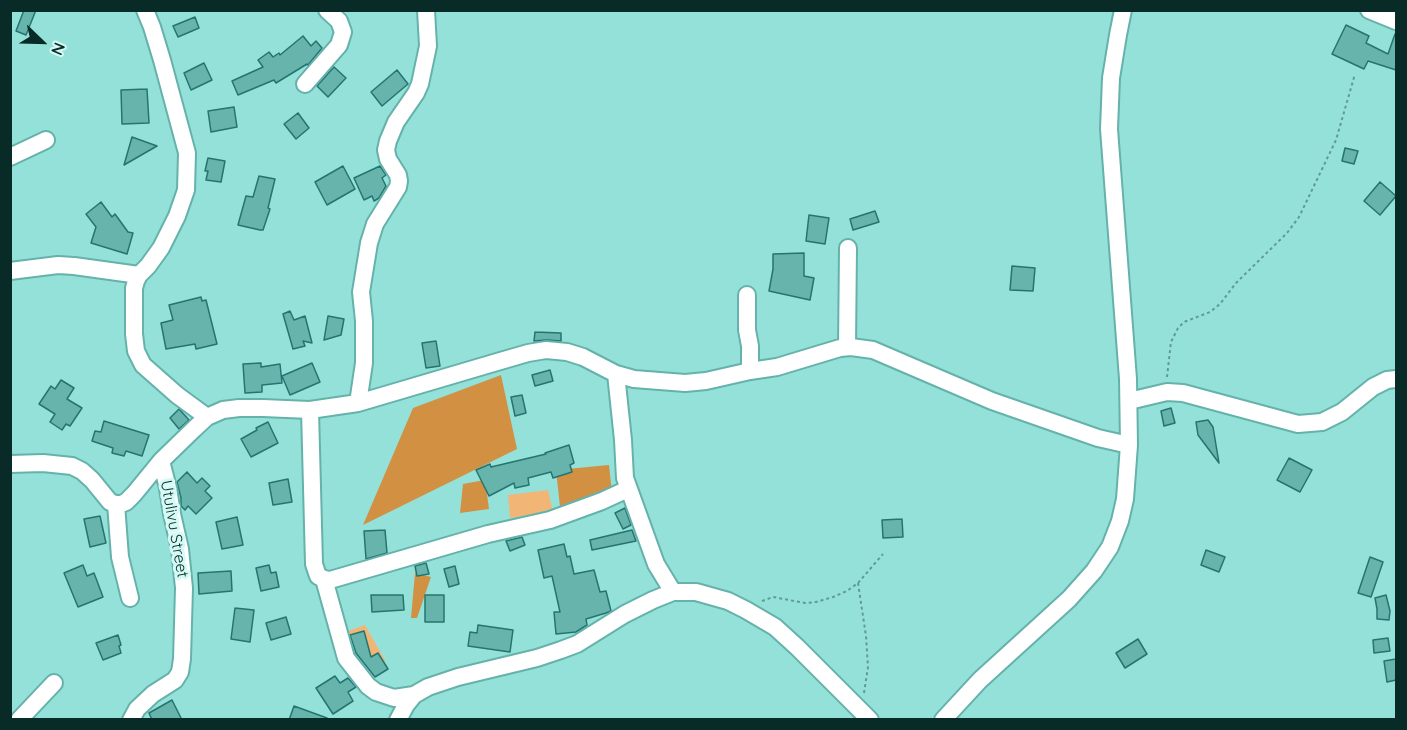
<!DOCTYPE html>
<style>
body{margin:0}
#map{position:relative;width:1407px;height:730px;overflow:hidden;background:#94e1da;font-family:Quicksand,sans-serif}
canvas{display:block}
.frame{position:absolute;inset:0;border:12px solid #092b28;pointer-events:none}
.north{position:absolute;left:12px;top:12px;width:60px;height:60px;-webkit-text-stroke:4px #d5faf6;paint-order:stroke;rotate:113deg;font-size:16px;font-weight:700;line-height:24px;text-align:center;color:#092b28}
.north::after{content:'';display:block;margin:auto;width:21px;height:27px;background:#092b28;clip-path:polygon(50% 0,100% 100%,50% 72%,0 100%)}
</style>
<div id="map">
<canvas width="1407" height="730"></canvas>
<div class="frame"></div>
<div class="north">N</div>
</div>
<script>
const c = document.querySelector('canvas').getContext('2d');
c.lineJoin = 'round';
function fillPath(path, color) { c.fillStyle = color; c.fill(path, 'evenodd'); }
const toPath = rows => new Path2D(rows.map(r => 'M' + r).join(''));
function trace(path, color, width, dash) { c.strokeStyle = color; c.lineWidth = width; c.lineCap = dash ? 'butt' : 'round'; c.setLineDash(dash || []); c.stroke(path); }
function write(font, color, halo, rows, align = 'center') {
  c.font = font + ' Quicksand,sans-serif'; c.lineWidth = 6; c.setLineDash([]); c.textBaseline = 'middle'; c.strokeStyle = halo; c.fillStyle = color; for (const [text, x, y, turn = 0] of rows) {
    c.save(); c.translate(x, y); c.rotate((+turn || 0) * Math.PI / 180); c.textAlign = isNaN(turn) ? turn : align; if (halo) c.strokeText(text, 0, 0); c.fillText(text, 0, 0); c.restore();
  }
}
fillPath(toPath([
 [548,490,553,512,510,518,508,495],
 [365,625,386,662,361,659,348,631]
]), '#f1b675');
fillPath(toPath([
 [501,375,517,449,363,525,413,408],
 [609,465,612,493,561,516,556,470],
 [485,480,489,509,460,513,463,484],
 [415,573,431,577,417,618,411,618]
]), '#d19042');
const building = toPath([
 [24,10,36,10,26,35,16,31,24,10],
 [195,17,199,28,178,37,173,26,195,17],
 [1346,25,1369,36,1366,43,1388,54,1395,34,1396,34,1396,70,1368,61,1364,69,1332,54,1346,25],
 [303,36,311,46,316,41,322,48,308,65,307,64,276,83,274,80,238,95,232,81,263,67,258,60,269,52,273,57,279,53,280,55,303,36],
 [204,63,212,80,191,90,184,73,204,63],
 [334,67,346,78,328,97,317,86,334,67],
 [397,70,408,84,382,106,371,92,397,70],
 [147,89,149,123,122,124,121,90,147,89],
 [234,107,237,127,211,132,208,111,234,107],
 [298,113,309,128,296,139,284,124,298,113],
 [132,137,157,146,124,165,132,137],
 [1345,148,1358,151,1354,164,1342,161,1345,148],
 [208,158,225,161,221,182,206,180,208,171,205,171,208,158],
 [343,166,355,189,327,205,315,182,343,166],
 [380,166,386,175,382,178,386,186,379,198,374,201,372,196,364,200,354,178,380,166],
 [259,176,275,179,268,208,270,209,263,230,260,230,238,225,246,196,253,197,259,176],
 [1380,182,1396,196,1380,215,1364,201,1380,182],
 [101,202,112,217,115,214,128,232,133,233,127,254,91,243,96,227,86,214,101,202],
 [875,211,879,222,853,230,850,219,875,211],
 [809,215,829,218,825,244,806,241,809,215],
 [804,253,804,276,814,278,810,300,769,291,773,269,773,254,804,253],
 [1012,266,1035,268,1033,291,1010,290,1012,266],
 [201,297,202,301,206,300,217,344,196,349,195,344,166,349,161,323,173,320,169,305,201,297],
 [290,311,294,320,305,316,312,343,303,341,305,346,293,349,283,314,290,311],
 [328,316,344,319,341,335,324,340,328,316],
 [535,332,561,333,561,341,547,340,534,341,535,332],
 [436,341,440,366,426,368,422,343,436,341],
 [261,363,261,367,280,364,282,383,262,385,262,392,245,393,243,364,261,363],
 [312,363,320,382,290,395,282,376,312,363],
 [550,370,553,381,535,386,532,375,550,370],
 [61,380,74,388,67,399,82,408,70,426,66,424,62,430,50,422,55,414,39,404,51,386,55,389,61,380],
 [522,395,526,413,515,416,511,397,522,395],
 [1171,408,1175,423,1164,426,1161,411,1171,408],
 [179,409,189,420,179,429,170,418,179,409],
 [1208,420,1213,427,1219,463,1198,435,1196,422,1208,420],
 [104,421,149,435,142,456,126,451,124,456,112,453,113,448,92,441,95,431,101,432,104,421],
 [268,422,278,443,251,457,241,439,257,430,256,428,268,422],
 [569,445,574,463,570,465,572,472,553,478,551,472,528,478,529,485,515,488,514,483,489,496,476,470,490,464,491,467,546,454,545,453,569,445],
 [1289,458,1312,470,1300,492,1277,480,1289,458],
 [187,472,197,483,202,478,210,486,205,491,212,498,196,514,188,506,185,510,181,506,181,498,177,482,187,472],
 [288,479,292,502,273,505,269,483,288,479],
 [625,508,631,525,623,529,615,513,625,508],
 [100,516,106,543,90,547,84,519,100,516],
 [237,517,243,545,222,549,216,522,237,517],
 [902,519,903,537,883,538,882,520,902,519],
 [385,530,387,553,366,559,364,531,385,530],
 [632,530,636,541,592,550,590,540,632,530],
 [522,537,525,545,510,551,506,541,522,537],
 [564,544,567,557,570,556,574,574,594,570,600,592,606,591,611,611,606,613,586,619,587,625,576,632,556,634,554,612,560,612,552,576,544,578,538,550,564,544],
 [1206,550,1225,557,1219,572,1201,565,1206,550],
 [1370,557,1383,562,1371,597,1358,593,1370,557],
 [426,563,429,574,417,576,415,566,426,563],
 [83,565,87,576,94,573,103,597,78,607,64,573,83,565],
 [269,565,271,573,276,572,279,587,261,591,256,568,269,565],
 [455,566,459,584,449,587,444,569,455,566],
 [231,571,232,591,199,594,198,573,231,571],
 [371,595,403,595,404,610,372,612,371,595],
 [425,595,444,595,444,622,425,622,425,595],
 [1386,595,1390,611,1389,620,1377,619,1377,609,1375,598,1386,595],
 [235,608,254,610,250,642,231,639,235,608],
 [286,617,291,634,271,640,266,623,286,617],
 [478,625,513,630,510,652,468,646,470,632,477,633,478,625],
 [364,631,371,657,378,653,388,669,375,677,356,653,350,635,364,631],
 [118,635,121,645,119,646,121,653,103,660,96,643,118,635],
 [1388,638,1390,651,1374,653,1373,640,1388,638],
 [1138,639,1147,654,1125,668,1116,653,1138,639],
 [1396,659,1396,680,1387,682,1384,661,1396,659],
 [335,676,340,683,348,678,356,687,348,692,353,701,333,714,316,688,335,676],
 [172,700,182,720,152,720,149,713,172,700],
 [294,706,327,718,327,720,289,720,294,706]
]);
fillPath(building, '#67b4ad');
trace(building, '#24756f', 1.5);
const minor = toPath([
 [145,10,152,27,162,60,187,153,186,190,177,216,161,248,148,266,139,275,136,281,134,288,134,334,136,351,143,365,177,395,207,417],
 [1369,10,1396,21],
 [305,84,339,45,343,32,339,21,327,10],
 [10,157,46,140],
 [10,271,58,265,74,266,139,275],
 [747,295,747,330,750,346,750,371],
 [847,347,848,248],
 [616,374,623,440,625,478,656,564,673,592],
 [1129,401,1167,392,1183,393,1298,424,1322,422,1342,412,1373,387,1387,380,1396,379],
 [358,403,364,363,364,321,361,292,369,243,375,224,398,187,399,181,398,175,388,159,386,150,388,141,396,122,416,93,420,84,428,46,426,10],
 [310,410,314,564,318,576,324,579,330,580,488,534,550,520,602,501,628,489],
 [10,464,43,463,72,466,82,471,92,480,110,502,116,504,121,504,126,502,134,494,161,461,194,429,207,417,223,410,239,408,263,408,310,410,358,403,497,362,528,353,546,350,567,352,583,357,616,374,634,379,685,383,706,381,750,371,777,367,840,348,851,347,873,350,992,401,1098,438,1129,445],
 [116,504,120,557,130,598],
 [324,579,346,658,368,686,376,692,394,698,414,695],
 [19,720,54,683],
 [131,720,137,709,153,694,175,680,180,672,182,659,184,588,180,549,172,514,168,488,161,461],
 [398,720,406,705,414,695,428,687,458,677,537,658,561,650,577,644,625,614,653,600,673,592,696,592,728,601,746,610,775,627,797,647,870,720],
 [943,720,980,680,1069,599,1094,571,1110,547,1120,521,1125,499,1129,445,1128,379,1109,129,1111,78,1118,35,1123,10]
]);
trace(minor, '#65b2ab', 20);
trace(toPath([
 [1167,377,1171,342,1178,328,1184,322,1210,312,1220,304,1236,283,1287,233,1299,217,1336,140,1355,74],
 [858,583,866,636,868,667,864,693],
 [762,601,773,597,805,603,816,602,833,597,847,591,858,583,883,554]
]), '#5f9b96', 2, [3, 3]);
trace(minor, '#fff', 16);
write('16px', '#092b28', '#d5faf6', [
 ["Utulivu Street",174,529,80]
]);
</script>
